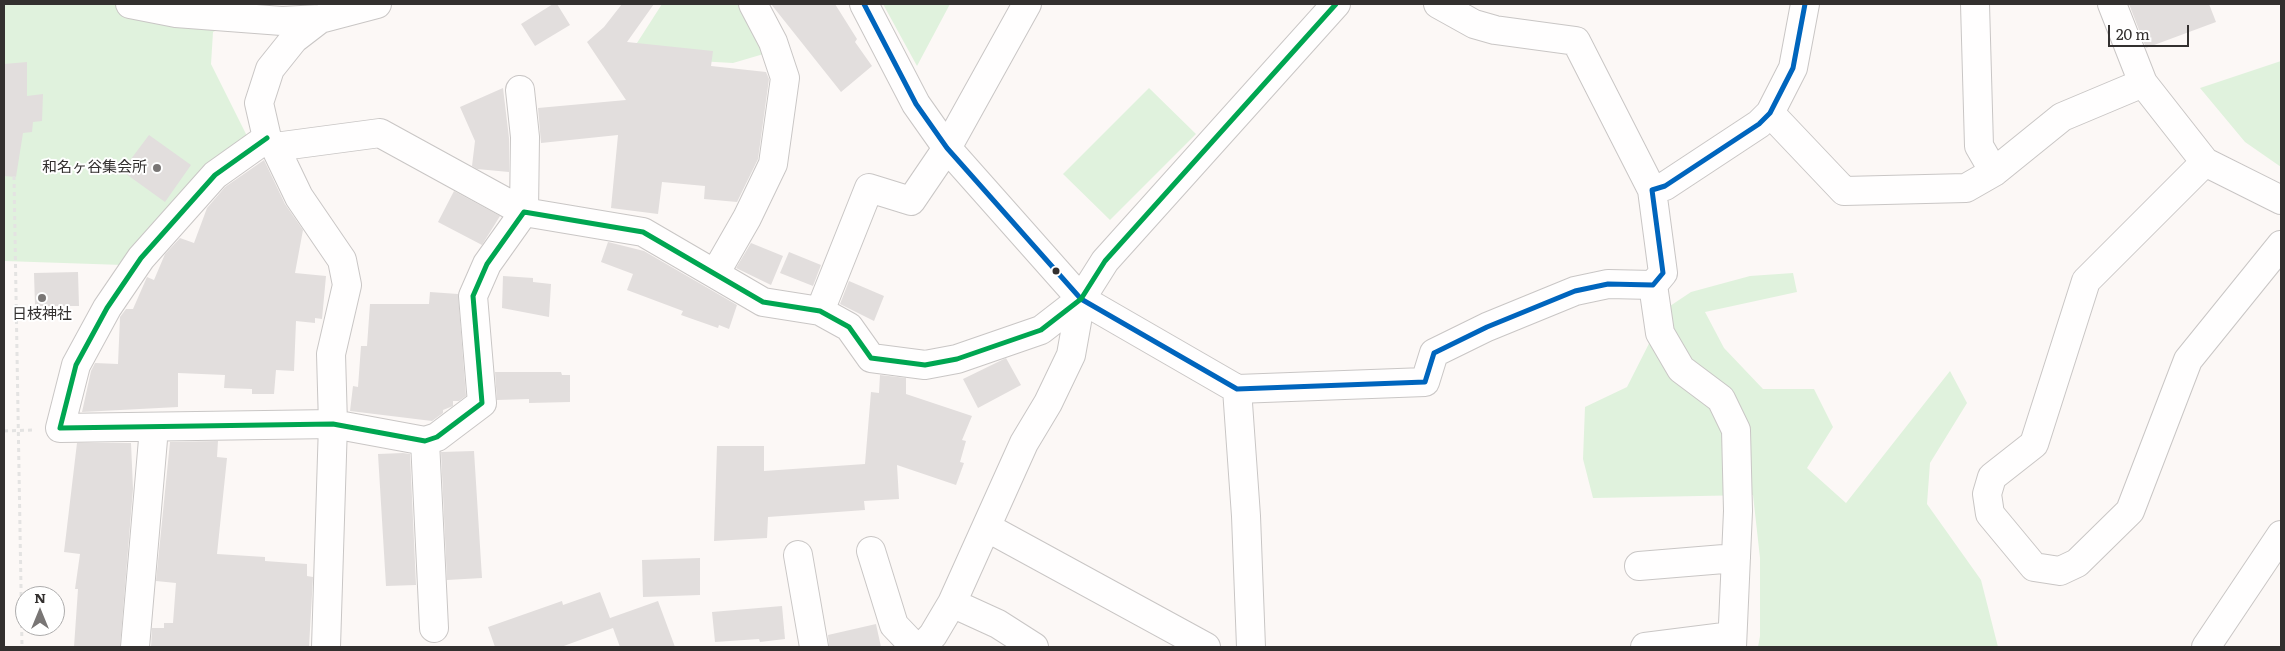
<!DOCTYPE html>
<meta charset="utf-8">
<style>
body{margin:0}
#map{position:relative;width:2285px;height:651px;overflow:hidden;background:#fcf8f6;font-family:Literata,serif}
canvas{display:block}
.frame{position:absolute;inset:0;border:5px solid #33302f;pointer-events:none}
.north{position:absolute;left:15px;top:586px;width:50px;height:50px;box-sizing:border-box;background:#fff;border:1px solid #adacac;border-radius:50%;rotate:0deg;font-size:14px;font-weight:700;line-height:20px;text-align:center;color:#33302f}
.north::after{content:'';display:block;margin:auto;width:18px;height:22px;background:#797675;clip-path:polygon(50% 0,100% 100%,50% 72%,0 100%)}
.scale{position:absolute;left:2108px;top:25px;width:81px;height:22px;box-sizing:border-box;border:2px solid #33302f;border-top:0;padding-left:6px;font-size:15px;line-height:18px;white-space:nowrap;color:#33302f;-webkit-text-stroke:4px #fff;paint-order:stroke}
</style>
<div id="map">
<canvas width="2285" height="651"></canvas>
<div class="frame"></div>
<div class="north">N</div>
<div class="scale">20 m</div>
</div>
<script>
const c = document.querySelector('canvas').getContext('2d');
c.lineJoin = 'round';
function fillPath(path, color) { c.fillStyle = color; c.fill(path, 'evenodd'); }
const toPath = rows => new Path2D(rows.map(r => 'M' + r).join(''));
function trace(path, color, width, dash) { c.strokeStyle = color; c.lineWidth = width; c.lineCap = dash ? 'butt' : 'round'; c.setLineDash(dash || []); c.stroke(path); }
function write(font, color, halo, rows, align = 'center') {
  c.font = font + ' Literata,"Noto Sans JP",serif'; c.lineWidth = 4; c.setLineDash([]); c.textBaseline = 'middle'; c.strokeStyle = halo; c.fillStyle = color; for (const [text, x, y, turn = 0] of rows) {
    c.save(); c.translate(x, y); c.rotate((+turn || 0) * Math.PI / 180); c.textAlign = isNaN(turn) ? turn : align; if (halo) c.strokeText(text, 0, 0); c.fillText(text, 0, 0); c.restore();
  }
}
fillPath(toPath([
 [4,4,272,4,213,32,211,64,247,136,212,160,123,265,4,261],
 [662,4,741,4,767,53,733,63,628,57],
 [883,4,950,4,917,66],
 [2281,61,2281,167,2245,142,2200,88],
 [1149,88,1196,134,1110,220,1063,174],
 [1793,273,1797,292,1705,312,1724,348,1763,389,1814,389,1833,427,1807,468,1846,503,1950,371,1967,403,1930,463,1927,504,1981,580,1998,647,1758,647,1760,636,1760,558,1753,495,1593,498,1583,459,1585,407,1627,387,1667,308,1691,292,1750,276]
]), '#e0f2dd');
fillPath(toPath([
 [553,4,557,4,570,25,535,46,521,24],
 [622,4,654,4,627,42,713,51,711,66,766,72,769,79,758,159,737,202,704,199,705,186,662,182,658,214,611,208,618,135,541,143,538,108,626,100,587,42,604,27],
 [771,4,835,4,857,39,855,42,872,66,841,92],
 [2129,4,2209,4,2216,22,2146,48],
 [27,62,27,96,43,94,42,121,33,122,32,132,23,133,16,177,4,176,4,64],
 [503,88,509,138,509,172,477,169,472,166,475,141,460,107],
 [149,135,191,165,165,202,122,171],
 [264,160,285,204,303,230,295,273,326,276,322,319,315,318,315,323,296,321,294,371,276,370,274,394,252,394,252,389,224,388,225,375,178,373,178,407,82,412,91,371,95,363,118,364,120,317,126,309,133,309,147,277,154,280,165,254,180,238,194,243,207,208,225,187],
 [454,191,500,216,482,245,438,222],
 [608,242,644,251,737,305,729,329,719,325,718,328,681,315,683,311,627,290,633,274,601,262],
 [751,243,783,256,771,285,736,268],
 [789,252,821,265,813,286,780,273],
 [78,272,79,306,35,306,34,273],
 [503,276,533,278,533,282,551,284,549,317,502,308],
 [849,281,884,296,874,321,840,304],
 [430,292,458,294,466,396,459,401,453,401,453,406,443,410,443,413,432,421,350,411,353,386,358,387,361,346,367,346,370,304,429,304],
 [1006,358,1021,385,978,408,963,379],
 [495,372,561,372,562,375,570,375,570,402,529,403,529,399,497,400],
 [880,375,906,378,906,394,972,416,962,440,966,441,960,462,964,463,956,485,897,465,899,499,864,501,865,510,768,517,767,538,714,541,717,446,764,446,764,471,865,464,871,392,879,393],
 [218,441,217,457,227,458,217,554,265,557,265,561,307,564,307,576,313,577,309,647,151,647,152,628,164,628,164,623,173,623,176,583,156,581,170,442],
 [77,443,131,443,133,489,120,647,74,647,78,589,75,589,80,554,64,552],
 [474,451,482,578,447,580,441,452],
 [403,453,410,454,416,585,386,586,378,454],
 [700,558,700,595,643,597,642,560],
 [600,592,610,618,658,601,675,647,620,647,613,628,561,647,495,647,488,627,562,601,563,605],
 [782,606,785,639,760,642,759,639,715,642,712,612],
 [876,624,881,647,829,647,828,635]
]), '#e2dedd');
const minor = toPath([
 [130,4,176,13,282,21,320,19,377,4],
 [864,4,916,104,947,148,1081,299,1237,389,1425,382,1434,353,1487,327,1575,291,1608,284,1653,285,1663,273,1652,190,1665,186,1759,124,1770,113,1793,68,1805,4],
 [1438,4,1474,24,1495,30,1576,41,1652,190],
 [1975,4,1979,146,1994,172],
 [2112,4,2143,83,2205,162,2281,200],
 [320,19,294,39,270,69,259,103,267,138,275,147,299,197,342,260,347,285,331,354,333,424,326,647],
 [1770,113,1844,191,1966,188,1994,172,2062,117,2143,83],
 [267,138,215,175,141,258,107,308,76,365,60,428,333,424,425,441,437,437,482,403,473,296,487,264,524,212,643,232,763,302,820,311,849,327,871,358,925,365,957,359,1041,330,1081,299,1105,261,1336,4],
 [275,147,380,133,524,212,525,137,520,90],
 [2205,162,2086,281,2034,444,1992,477,1987,494,1990,514,2034,567,2060,571,2077,563,2130,511,2188,360,2281,245],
 [716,272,747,218,773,164,785,78,773,42,753,4],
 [1653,285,1660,333,1681,369,1721,399,1736,430,1738,511,1732,647],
 [820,311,869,188,911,201,947,148,1027,4],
 [1237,389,1246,516,1251,647],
 [425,441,434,628],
 [988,528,1206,647],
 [871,551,894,625,915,647],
 [798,555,814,647],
 [1639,566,1736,558],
 [952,603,998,624,1034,647],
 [135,647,154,428],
 [922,647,933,635,952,603,1024,443,1048,403,1071,355,1081,299],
 [1645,647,1732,636],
 [2206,647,2281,535]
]);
trace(minor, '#c9c6c5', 30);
trace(toPath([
 [14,176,22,647],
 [4,431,32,430]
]), '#e4e3e2', 3, [4, 4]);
trace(minor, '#fffefe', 28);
trace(toPath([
 [864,4,916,104,947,148,1081,299,1237,389,1425,382,1434,353,1487,327,1575,291,1608,284,1653,285,1663,273,1652,190,1665,186,1759,124,1770,113,1793,68,1805,4]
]), '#0065bd', 5);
trace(toPath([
 [267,138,215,175,141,258,107,308,76,365,60,428,333,424,425,441,437,437,482,403,473,296,487,264,524,212,643,232,763,302,820,311,849,327,871,358,925,365,957,359,1041,330,1081,299,1105,261,1336,4]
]), '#00a651', 5);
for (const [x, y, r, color] of [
 [157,168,5,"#797675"],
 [1056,271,4.5,"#33302f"],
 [42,298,5,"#797675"]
]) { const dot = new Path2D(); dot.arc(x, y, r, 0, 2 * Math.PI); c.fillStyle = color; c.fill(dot); trace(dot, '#fff', 2); }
write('15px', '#33302f', '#fff', [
 ["和名ヶ谷集会所",147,168],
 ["日枝神社",42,315,"center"]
], 'right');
</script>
